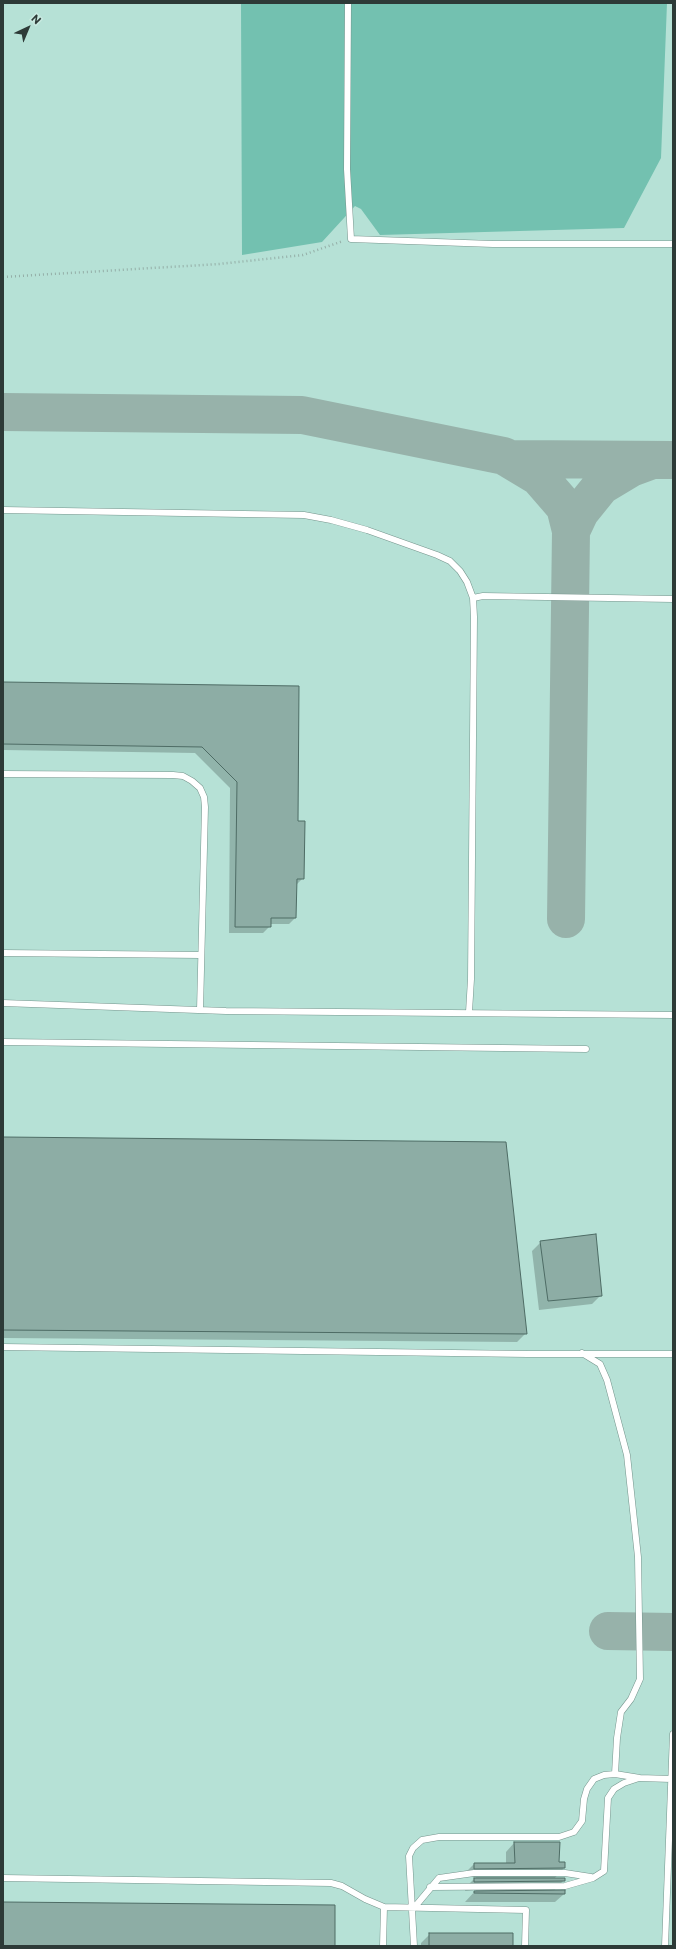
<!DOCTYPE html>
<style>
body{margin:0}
#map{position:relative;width:676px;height:1949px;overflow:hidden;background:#c8e9e0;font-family:Commissioner,sans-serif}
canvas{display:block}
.frame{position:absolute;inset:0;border:4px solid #2d3a37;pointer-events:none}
.north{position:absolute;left:8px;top:8px;width:40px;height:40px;-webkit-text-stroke:3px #c8e9e0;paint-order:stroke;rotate:44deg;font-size:11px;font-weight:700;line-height:16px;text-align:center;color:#2d3a37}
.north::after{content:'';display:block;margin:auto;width:14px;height:18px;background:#2d3a37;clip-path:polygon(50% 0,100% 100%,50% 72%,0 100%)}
</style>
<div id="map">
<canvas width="676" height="1949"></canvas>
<div class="frame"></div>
<div class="north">N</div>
</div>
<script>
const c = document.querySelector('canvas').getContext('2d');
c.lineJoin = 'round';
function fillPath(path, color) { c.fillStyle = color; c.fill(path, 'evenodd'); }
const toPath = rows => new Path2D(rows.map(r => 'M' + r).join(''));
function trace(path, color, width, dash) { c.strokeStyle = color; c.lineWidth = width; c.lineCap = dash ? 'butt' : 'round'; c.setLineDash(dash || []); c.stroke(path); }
fillPath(toPath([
 [3,3,673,3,673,1946,3,1946]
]), '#b6e1d6');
fillPath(toPath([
 [241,3,667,3,661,158,624,228,380,235,361,209,355,206,322,242,242,255]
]), '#73c1b0');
fillPath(toPath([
 [3,683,298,687,297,822,303,878,296,885,295,918,289,924,270,924,270,926,263,933,229,933,230,788,195,753,3,750],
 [3,1138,526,1333,517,1342,3,1338],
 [541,1242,601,1295,592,1304,539,1310,532,1251],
 [514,1843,558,1863,564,1863,564,1868,554,1879,564,1879,563,1881,553,1892,564,1894,555,1902,465,1902,476,1890,465,1891,466,1887,476,1877,465,1877,465,1873,474,1864,506,1864,506,1852],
 [430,1934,512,1946,421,1946,421,1943]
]), '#0003');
trace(toPath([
 [3,412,302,415,504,456,539,477,565,507,571,531,566,919],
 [509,459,673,460],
 [571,531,580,512,601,486,631,468,650,461],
 [608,1631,673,1632]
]), '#97b2aa', 38);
const building = toPath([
 [3,682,299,686,298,821,305,821,304,879,297,879,296,918,271,918,271,927,235,927,237,782,202,747,3,744,3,682],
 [3,1137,506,1142,527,1334,3,1330,3,1137],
 [596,1234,602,1296,548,1301,540,1241,596,1234],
 [514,1842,560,1842,559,1862,565,1862,565,1868,474,1869,474,1863,515,1863,514,1842],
 [474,1878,565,1878,565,1881,474,1882,474,1878],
 [565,1890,565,1894,474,1893,474,1891,565,1890],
 [3,1902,335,1905,335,1946,3,1946,3,1902],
 [429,1933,513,1933,513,1946,429,1946,429,1933]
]);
fillPath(building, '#8dada5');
trace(building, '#4e6c65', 1);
const lane = toPath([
 [348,3,347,169,351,239,493,244,673,244],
 [3,510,304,515,331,520,367,530,437,555,450,561,460,571,467,582,473,598,474,617,471,979,469,1012],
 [473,598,483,596,673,599],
 [3,774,173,775,183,776,192,781,200,788,204,797,205,807,200,1010],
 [3,953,201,955],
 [3,1003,226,1011,673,1015],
 [3,1042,586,1049],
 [3,1347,528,1354,673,1354],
 [582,1353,600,1364,607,1380,627,1455,638,1557,640,1679,631,1699,621,1712,617,1738,615,1774],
 [3,1878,331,1883,342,1886,365,1899,384,1907,526,1910,525,1946],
 [430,1887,565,1886,593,1878,604,1871,608,1798,614,1789,624,1783,639,1778],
 [413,1909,439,1878,474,1873,565,1873,591,1877],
 [383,1946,384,1907],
 [414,1946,409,1856,413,1848,422,1840,439,1837,559,1837,574,1832,582,1821,584,1799,587,1789,594,1779,604,1775,615,1774,640,1778,671,1779],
 [665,1946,673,1734]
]);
trace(lane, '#76958d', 7);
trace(toPath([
 [3,277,219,264,303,255,343,241]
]), '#94aea7', 2.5, [1, 3]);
trace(lane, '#fff', 6);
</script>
